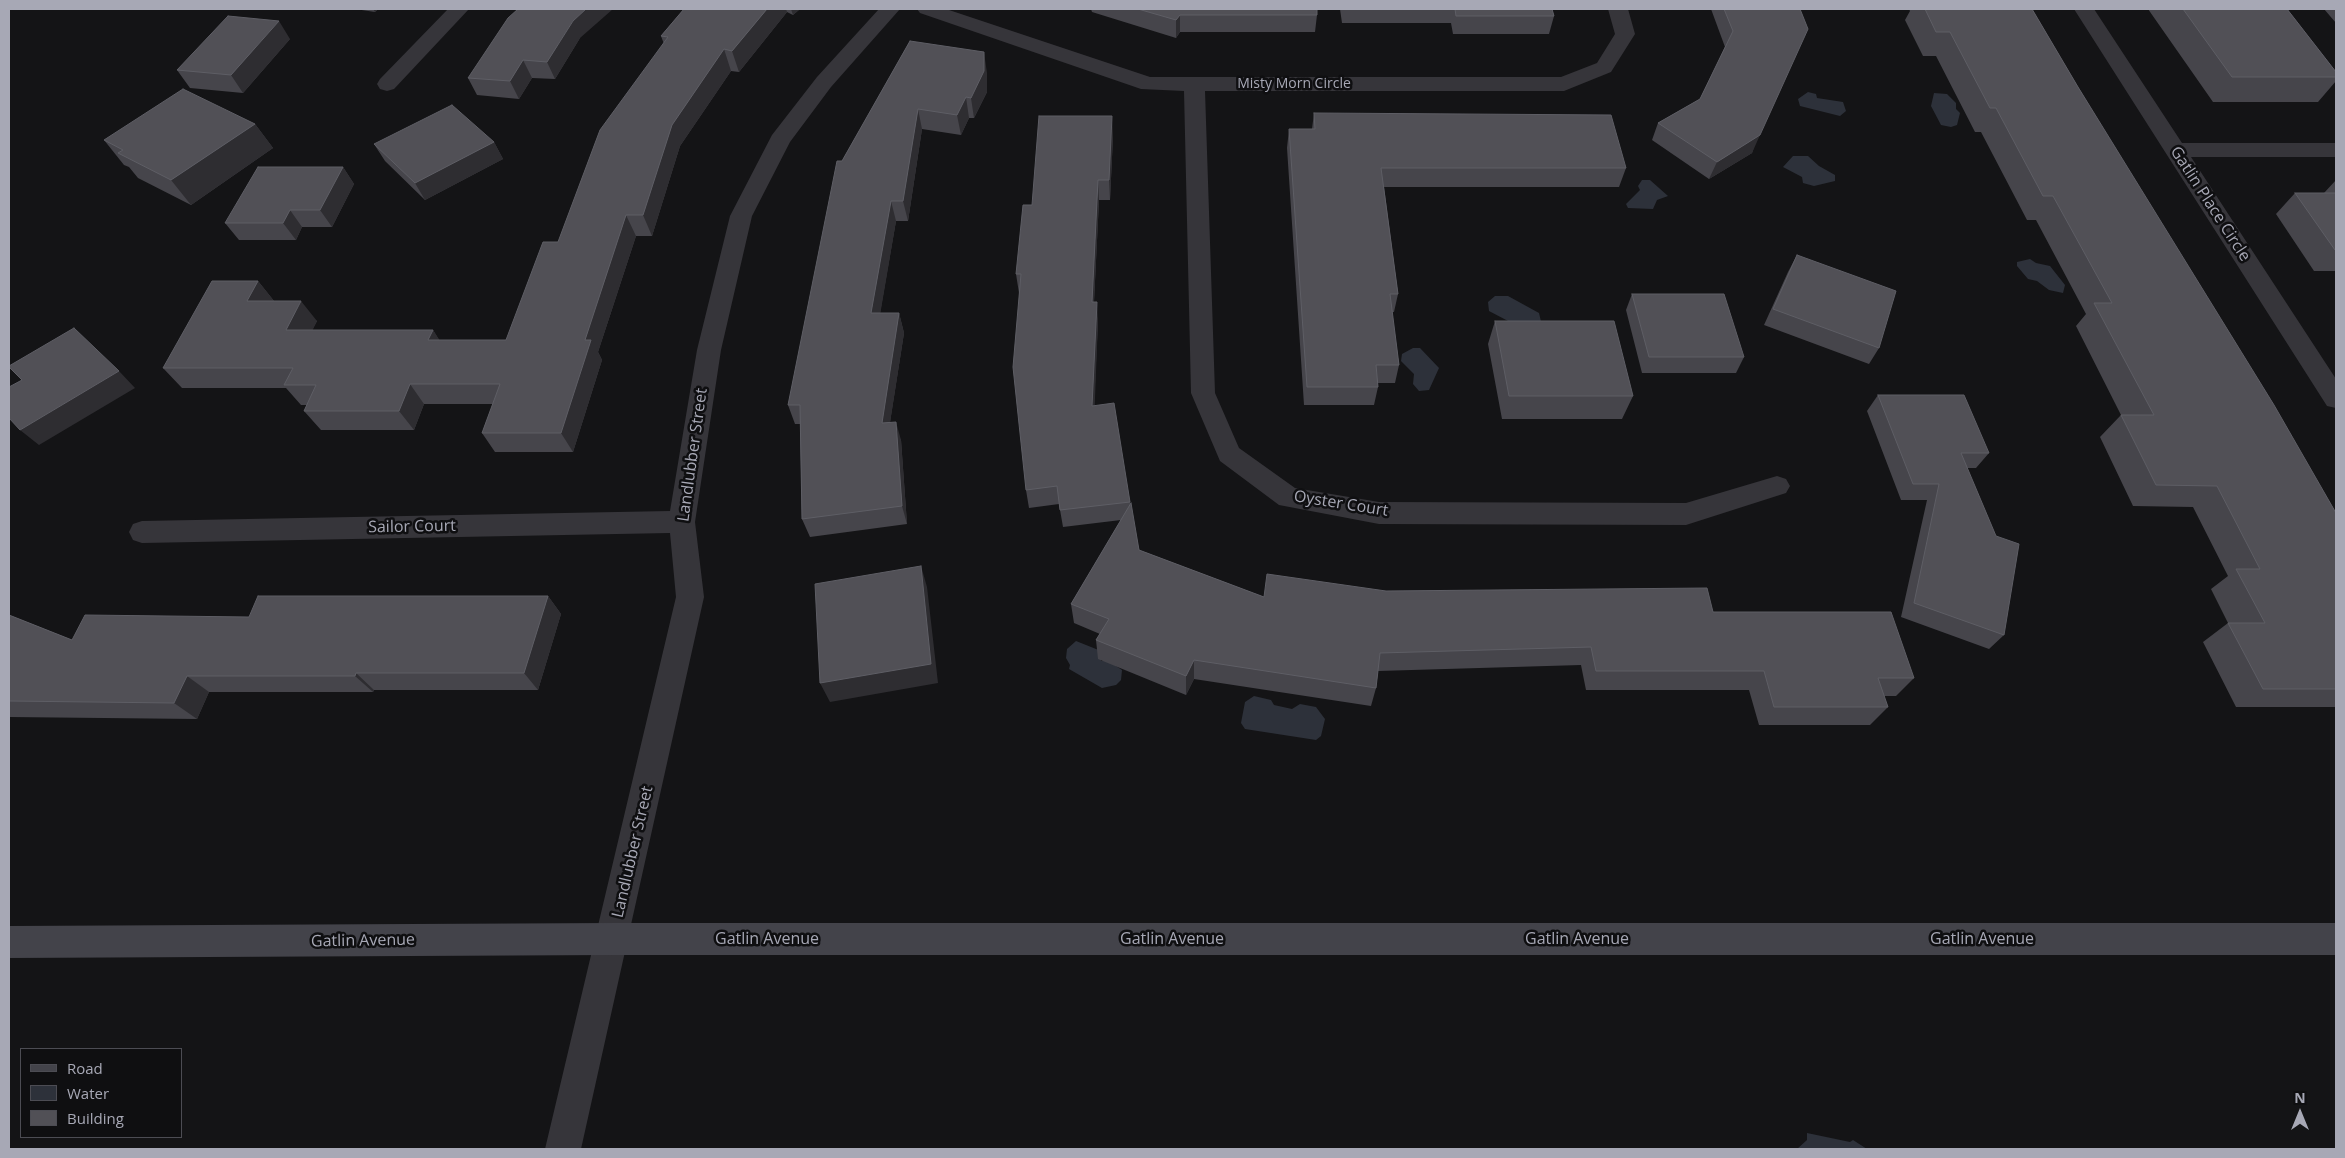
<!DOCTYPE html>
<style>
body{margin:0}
#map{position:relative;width:2345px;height:1158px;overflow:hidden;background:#141416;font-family:"Open Sans",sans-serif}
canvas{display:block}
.frame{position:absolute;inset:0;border:10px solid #a7a8b5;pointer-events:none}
.legend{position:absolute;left:20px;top:1048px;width:162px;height:90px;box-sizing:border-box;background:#0f0f11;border:1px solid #4c4c53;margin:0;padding:6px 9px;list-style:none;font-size:15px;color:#a7a8b5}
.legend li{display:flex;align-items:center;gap:10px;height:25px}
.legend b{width:25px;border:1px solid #4c4c53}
.north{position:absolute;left:2275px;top:1088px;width:50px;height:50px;-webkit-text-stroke:4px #0f0f11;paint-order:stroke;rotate:0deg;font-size:14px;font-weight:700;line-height:20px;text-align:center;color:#a7a8b5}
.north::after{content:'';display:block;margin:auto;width:18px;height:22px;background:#a7a8b5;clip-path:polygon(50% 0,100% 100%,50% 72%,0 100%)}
</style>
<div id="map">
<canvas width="2345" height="1158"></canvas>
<div class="frame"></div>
<ul class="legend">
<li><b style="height:6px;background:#43434a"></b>Road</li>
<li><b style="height:14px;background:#2d313a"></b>Water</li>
<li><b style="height:14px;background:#515056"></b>Building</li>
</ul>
<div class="north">N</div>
</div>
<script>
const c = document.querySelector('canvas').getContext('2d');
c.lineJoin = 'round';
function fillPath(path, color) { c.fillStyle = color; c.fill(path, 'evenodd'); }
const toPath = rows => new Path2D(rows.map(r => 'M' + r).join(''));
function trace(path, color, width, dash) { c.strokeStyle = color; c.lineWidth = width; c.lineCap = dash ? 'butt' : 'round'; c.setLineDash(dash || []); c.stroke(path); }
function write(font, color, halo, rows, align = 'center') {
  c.font = font + ' "Open Sans",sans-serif'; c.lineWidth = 5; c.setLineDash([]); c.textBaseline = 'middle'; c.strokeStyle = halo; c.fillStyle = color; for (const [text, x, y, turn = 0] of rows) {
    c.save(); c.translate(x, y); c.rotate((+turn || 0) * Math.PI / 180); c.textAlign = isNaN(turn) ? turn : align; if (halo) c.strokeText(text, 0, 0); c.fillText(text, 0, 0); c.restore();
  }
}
fillPath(toPath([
 [1808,92,1816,94,1817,98,1843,102,1846,111,1840,116,1800,106,1798,99],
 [1934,93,1947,94,1956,103,1956,109,1960,113,1957,125,1951,127,1941,125,1931,106],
 [1793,156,1808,156,1819,166,1835,175,1835,181,1814,186,1803,183,1802,177,1783,167],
 [1642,180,1650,180,1668,196,1657,200,1653,209,1628,208,1626,204,1640,190,1638,186],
 [2030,259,2036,263,2050,266,2065,285,2063,293,2049,290,2037,281,2028,279,2017,266,2017,262],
 [1495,296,1508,296,1539,313,1543,330,1510,322,1489,311,1488,302],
 [1413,348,1420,348,1439,368,1429,390,1419,391,1413,384,1414,374,1401,361,1402,354],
 [1076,641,1101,651,1101,661,1107,660,1122,670,1121,680,1116,685,1102,688,1069,669,1070,665,1066,658,1067,649],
 [1254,696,1271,700,1274,705,1292,709,1300,704,1316,707,1325,719,1321,736,1316,740,1245,729,1241,723,1245,702],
 [1807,1133,1850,1142,1853,1140,1867,1149,1797,1149,1807,1140]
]), '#2d313a');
fillPath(toPath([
 [448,9,469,9,394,89,387,91,380,89,377,84,380,79,448,9],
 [879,9,900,9,831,87,790,142,752,216,721,350,695,522,704,597,581,1149,545,1149,676,597,670,533,142,543,133,540,129,532,133,524,142,521,670,511,697,350,730,216,772,135,817,77,879,9],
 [917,9,946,9,1150,77,1561,77,1597,63,1615,34,1608,9,1628,9,1635,34,1611,72,1564,91,1205,91,1215,393,1239,448,1295,488,1379,502,1686,503,1777,476,1786,479,1790,486,1786,493,1686,525,1379,524,1279,505,1220,461,1191,393,1184,91,1141,89,920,13,917,9],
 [2074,9,2094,9,2182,143,2336,143,2336,157,2191,157,2336,379,2336,408,2327,406,2074,9]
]), '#36353a');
fillPath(toPath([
 [613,923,2336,923,2336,955,613,955,9,958,9,926,613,923]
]), '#43434a');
fillPath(toPath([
 [355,9,378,9,375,12],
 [684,9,800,9,793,15,787,12,739,72,731,71,680,146,652,236,636,236,598,352,602,360,573,452,495,452,482,433,493,404,424,404,414,430,321,430,304,411,307,405,301,405,286,388,182,388,163,368,258,281,274,301,317,321,312,330,433,330,439,340,506,340,664,44,661,36],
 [1091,9,1317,9,1317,15,1315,32,1180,32,1176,38,1092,12],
 [1340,9,1552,9,1554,16,1549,34,1453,34,1451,23,1342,23],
 [1711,9,1800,9,1752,153,1709,179,1652,140,1658,123,1700,99,1725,47],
 [1909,9,2032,9,2078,87,2336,513,2336,707,2236,707,2203,642,2228,623,2211,589,2228,576,2193,507,2133,506,2100,437,2121,415,2076,326,2086,314,2036,220,2027,220,1981,132,1975,132,1936,56,1923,56,1905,20,1910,11],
 [2148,9,2287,9,2336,72,2336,81,2318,102,2213,102],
 [2324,9,2336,9,2336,23],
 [580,38,555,79,532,78,519,99,477,95,468,78],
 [290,39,243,93,190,88,177,70],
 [910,41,987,73,987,92,974,118,969,118,961,135,922,129,908,221,896,221,880,313,899,313,904,333,890,422,901,440,907,524,810,537,802,519,800,424,795,424,788,405,842,161],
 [1314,113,1626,168,1619,187,1384,187,1398,294,1394,312,1392,312,1399,365,1395,383,1378,383,1378,387,1374,405,1304,405,1287,148,1289,129,1312,129],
 [255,124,273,148,191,205,138,178,129,167,124,165,104,140],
 [1113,136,1110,200,1099,200,1094,302,1098,321,1094,406,1130,502,1139,550,1264,597,1386,591,1713,612,1914,678,1896,696,1884,696,1888,707,1870,725,1759,725,1749,690,1586,690,1581,665,1378,671,1376,688,1371,706,1194,679,1186,695,1098,659,1096,640,1100,634,1074,623,1071,604,1121,520,1063,527,1059,504,1029,508,1026,490,1019,293,1016,274,1032,205],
 [494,142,503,159,425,200,385,161,374,144],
 [343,167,354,184,332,227,302,227,296,240,239,240,225,223],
 [2336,180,2336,271,2314,271,2276,214,2295,193,2324,193],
 [1797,255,1879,348,1869,364,1764,325,1788,272],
 [1632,294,1744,357,1736,373,1642,373,1626,310],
 [1495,321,1633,396,1622,419,1502,419,1488,344],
 [1878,395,1989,453,1976,468,1967,468,2004,635,1989,649,1901,617,1927,500,1901,500,1867,411],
 [548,596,561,614,538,690,374,690,373,692,209,692,197,719,9,717,9,615,72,640,249,617]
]), '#46454b');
fillPath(toPath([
 [373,9,378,9,375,12],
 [586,9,613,9,580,38,555,79,547,62,573,21],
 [767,9,786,9,787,12,739,72,732,51],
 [791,9,800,9,793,15],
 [1180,15,1180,32,1176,38,1176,20],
 [279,21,290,39,243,93,231,75],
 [724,49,731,71,680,146,652,236,643,215,672,125],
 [984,52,987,73,987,92,974,118,971,98],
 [523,60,532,78,519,99,510,81],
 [966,97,969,118,961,135,957,115],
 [918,109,922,129,908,221,903,201],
 [1112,116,1113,136,1110,200,1109,180],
 [255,124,273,148,191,205,171,180],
 [1760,135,1752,153,1709,179,1717,162],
 [494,142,503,159,425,200,415,183],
 [343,167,354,184,332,227,320,210],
 [1098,180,1099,200,1093,321,1092,302],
 [891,201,896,221,877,333,871,313],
 [290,210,302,227,296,240,283,223],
 [626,215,636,236,598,352,602,360,573,452,561,433,585,340],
 [258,281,274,301,247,301],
 [301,301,317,321,303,350,286,330],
 [1097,302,1098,321,1094,424,1092,406],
 [899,313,904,333,887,442,882,423],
 [433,330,446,350,428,340],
 [119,371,135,388,39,445,20,430],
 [410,384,424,404,414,430,399,411],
 [896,422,901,440,907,524,902,506],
 [921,566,927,587,938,683,830,702,820,683],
 [548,596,561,614,538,690,524,673],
 [1194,660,1194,679,1186,695,1186,676],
 [356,673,374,690,373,692,355,676],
 [187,676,209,692,197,719,174,703]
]), '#2e2d31');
const building = toPath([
 [518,9,586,9,573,21,547,62,523,60,510,81,468,78,508,18,518,9],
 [684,9,767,9,732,51,724,49,672,125,643,215,626,215,585,340,591,340,561,433,482,433,500,384,410,384,399,411,304,411,316,385,284,385,293,368,163,368,212,281,258,281,247,301,301,301,286,330,433,330,428,340,506,340,543,242,558,242,600,130,668,37,661,36,684,9],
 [1138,9,1317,9,1317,15,1180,15,1176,20,1138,9],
 [1455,9,1552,9,1554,16,1456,16,1455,9],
 [1724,9,1800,9,1808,29,1760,135,1717,162,1658,123,1700,99,1733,31,1724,9],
 [1925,9,2032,9,2078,87,2274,405,2336,513,2336,689,2263,689,2228,623,2265,623,2236,569,2260,569,2217,486,2156,485,2121,415,2154,415,2094,303,2112,303,2053,196,2043,196,1996,108,1990,108,1950,32,1936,32,1925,9],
 [2183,9,2287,9,2336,72,2336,77,2232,77,2183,9],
 [228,16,279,21,231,75,177,70,228,16],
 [910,41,984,52,984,71,971,98,966,97,957,115,918,109,903,201,891,201,871,313,899,313,882,423,896,422,902,506,802,519,800,405,788,405,837,161,842,161,910,41],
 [183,89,255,124,171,180,118,153,123,150,104,140,183,89],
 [452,105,494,142,415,183,374,144,452,105],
 [1314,113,1611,115,1626,168,1381,168,1398,294,1390,294,1399,365,1376,365,1378,387,1307,387,1289,129,1315,129,1314,113],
 [1039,116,1112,116,1109,180,1098,180,1092,302,1097,302,1092,406,1114,403,1130,502,1060,510,1057,486,1026,490,1013,367,1021,274,1016,274,1023,205,1032,205,1039,116],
 [258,167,343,167,320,210,290,210,283,223,225,223,258,167],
 [2295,193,2336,193,2336,250,2335,250,2295,193],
 [1797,255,1896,291,1879,348,1773,309,1797,255],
 [1632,294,1724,294,1744,357,1649,357,1632,294],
 [1495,321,1614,321,1633,396,1509,396,1495,321],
 [74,328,119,371,20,430,9,418,9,387,22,380,9,367,9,366,74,328],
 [1878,395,1964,395,1989,453,1961,453,1996,536,2019,544,2004,635,1914,603,1939,484,1913,484,1878,395],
 [1131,503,1139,550,1264,597,1267,574,1386,591,1707,588,1713,612,1891,612,1914,678,1878,678,1888,707,1774,707,1764,671,1596,671,1591,647,1380,653,1376,688,1194,660,1186,676,1096,640,1109,619,1071,604,1131,503],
 [921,566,931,664,820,683,815,584,921,566],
 [258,596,548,596,524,673,356,673,355,676,187,676,174,703,9,701,9,615,72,640,85,615,249,617,258,596]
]);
fillPath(building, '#515056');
trace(building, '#5e5e65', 1);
write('14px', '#a7a8b5', '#0f0f11', [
 ["Misty Morn Circle",1294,84]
]);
write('16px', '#a7a8b5', '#0f0f11', [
 ["Gatlin Place Circle",2210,204,57],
 ["Landlubber Street",693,455,-82],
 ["Oyster Court",1341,504,9],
 ["Sailor Court",412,527,-1],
 ["Landlubber Street",633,852,-77],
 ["Gatlin Avenue",767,939],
 ["Gatlin Avenue",1172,939],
 ["Gatlin Avenue",1577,939],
 ["Gatlin Avenue",1982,939],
 ["Gatlin Avenue",363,941,-1]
]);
</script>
